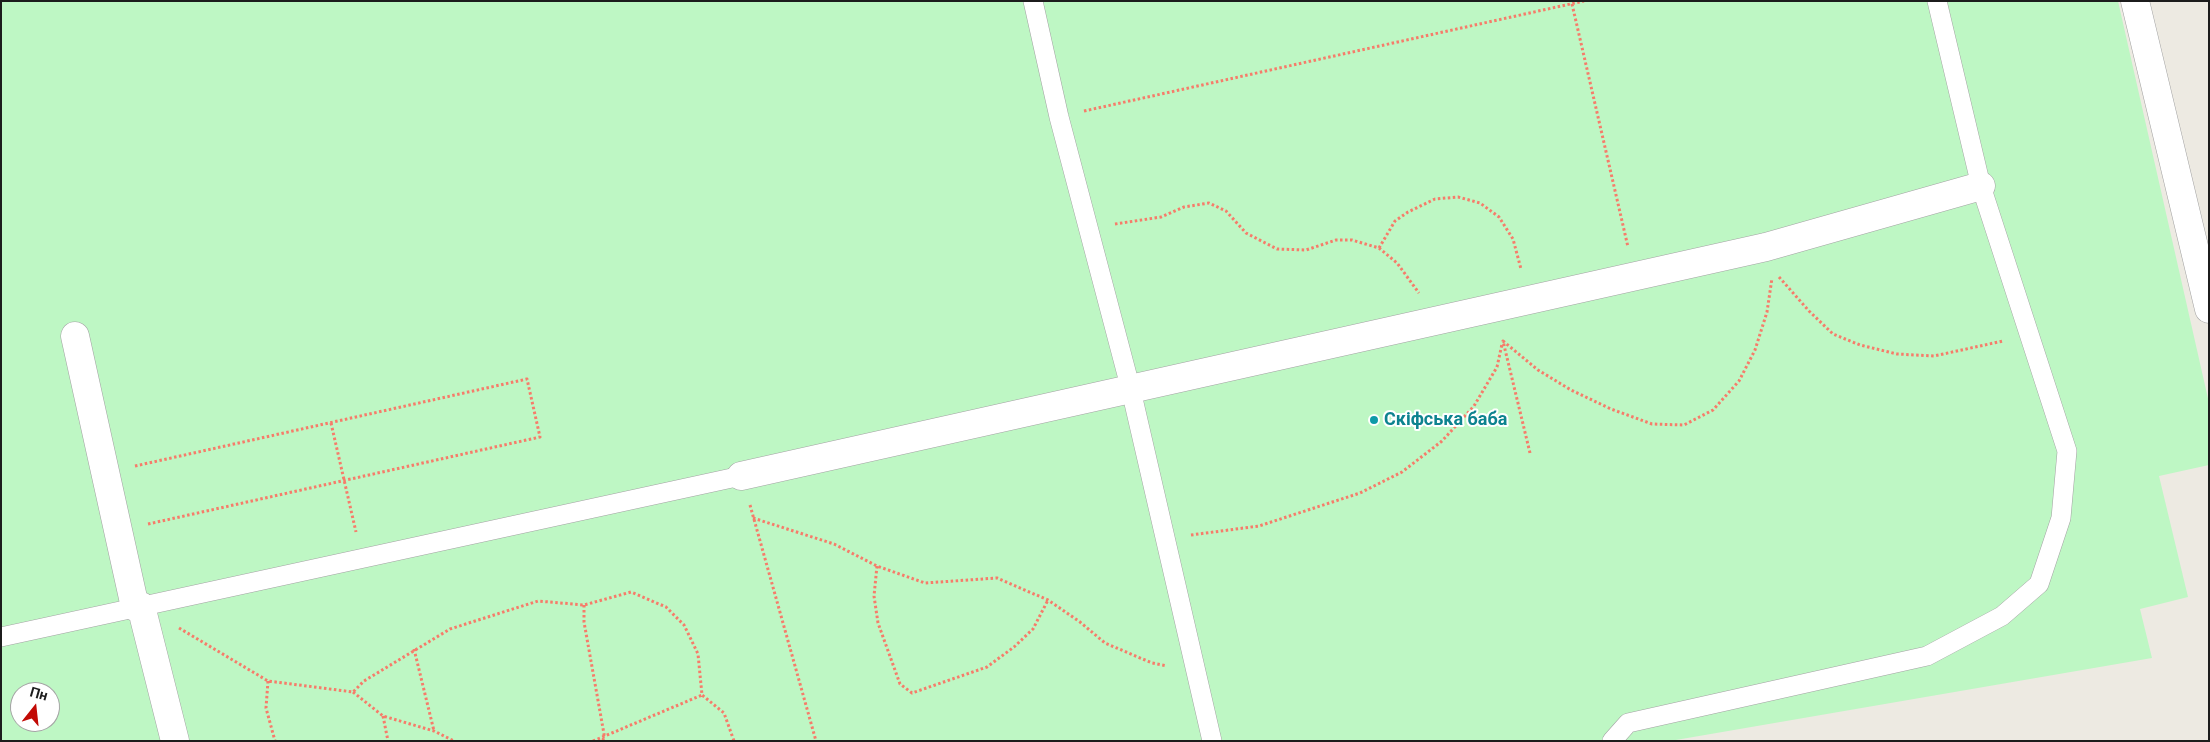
<!DOCTYPE html>
<meta charset="utf-8">
<style>
body{margin:0}
#map{position:relative;width:2210px;height:742px;overflow:hidden;background:#edeae2;font-family:Roboto,sans-serif}
canvas{display:block}
.frame{position:absolute;inset:0;border:2px solid #1c1c1c;pointer-events:none}
.north{position:absolute;left:10px;top:682px;width:50px;height:50px;box-sizing:border-box;background:#fff;border:1px solid #a4a4a4;border-radius:50%;rotate:16deg;font-size:14px;font-weight:700;line-height:20px;text-align:center;color:#1c1c1c}
.north::after{content:'';display:block;margin:auto;width:18px;height:22px;background:#c20a05;clip-path:polygon(50% 0,100% 100%,50% 72%,0 100%)}
</style>
<div id="map">
<canvas width="2210" height="742"></canvas>
<div class="frame"></div>
<div class="north">Пн</div>
</div>
<script>
const c = document.querySelector('canvas').getContext('2d');
c.lineJoin = 'round';
function fillPath(path, color) { c.fillStyle = color; c.fill(path, 'evenodd'); }
const toPath = rows => new Path2D(rows.map(r => 'M' + r).join(''));
function trace(path, color, width, dash) { c.strokeStyle = color; c.lineWidth = width; c.lineCap = dash ? 'butt' : 'round'; c.setLineDash(dash || []); c.stroke(path); }
function write(font, color, halo, rows, align = 'center') {
  c.font = font + ' Roboto,sans-serif'; c.lineWidth = 4; c.setLineDash([]); c.textBaseline = 'middle'; c.strokeStyle = halo; c.fillStyle = color; for (const [text, x, y, turn = 0] of rows) {
    c.save(); c.translate(x, y); c.rotate((+turn || 0) * Math.PI / 180); c.textAlign = isNaN(turn) ? turn : align; if (halo) c.strokeText(text, 0, 0); c.fillText(text, 0, 0); c.restore();
  }
}
fillPath(toPath([
 [1,1,2118,1,2209,403,2209,465,2159,476,2188,597,2140,609,2152,658,1670,741,1,741],
 [20,692,50,692,50,722,20,722]
]), '#bef7c4');
const service = toPath([
 [1033,1,1059,117,1131,390,1212,741],
 [1,637,741,476],
 [1612,741,1628,723,1927,656,2002,616,2039,584,2061,518,2067,451,1981,186,1937,1]
]);
const pedestrian = toPath([
 [75,336,135,607],
 [741,476,1766,247,1981,186],
 [141,606,175,741]
]);
const minor = toPath([
 [2135,1,2209,309]
]);
trace(service, '#a3a3a3', 20);
trace(pedestrian, '#a3a3a3', 29);
trace(minor, '#a3a3a3', 29);
trace(toPath([
 [1572,4,1628,247],
 [1084,111,1584,1],
 [1115,224,1161,217,1184,207,1209,203,1226,211,1246,233,1277,249,1306,250,1336,240,1352,240,1379,248,1397,263,1419,293],
 [1379,248,1395,221,1408,212,1435,199,1458,197,1480,203,1499,217,1513,239,1521,269],
 [1779,277,1809,311,1833,334,1860,345,1897,354,1934,356,2003,341],
 [331,423,356,532],
 [1530,453,1503,341,1538,370,1571,390,1611,409,1652,424,1684,425,1713,410,1739,381,1755,350,1767,312,1772,278],
 [135,466,527,379,540,437,148,524],
 [750,505,816,741],
 [753,518,834,544,877,566,925,583,997,578,1048,600,1080,622,1105,643,1152,663,1167,666],
 [1191,535,1259,526,1360,493,1402,472,1442,441,1474,406,1497,367,1502,344],
 [877,566,874,596,878,623,900,684,912,693,987,667,1014,647,1033,629,1048,600],
 [584,605,584,622,604,734,603,741],
 [179,628,268,681,353,692,364,681,450,629,538,601,584,605,631,592,666,607,684,625,698,654,702,695,724,713,734,741],
 [414,649,434,731],
 [268,681,266,708,275,741],
 [353,692,383,716,434,731,454,741],
 [383,716,388,741],
 [593,741,702,695]
]), '#f67c6a', 3, [2.5, 2.5]);
trace(service, '#fff', 19);
trace(pedestrian, '#fff', 28);
trace(minor, '#fff', 28);
for (const [x, y, r, color] of [
 [1374,420,5,"#0f9aa8"]
]) { const dot = new Path2D(); dot.arc(x, y, r, 0, 2 * Math.PI); c.fillStyle = color; c.fill(dot); trace(dot, '#fff', 2); }
write('bold 18px', '#0d838f', '#fff', [
 ["Скіфська баба",1384,420]
], 'left');
</script>
